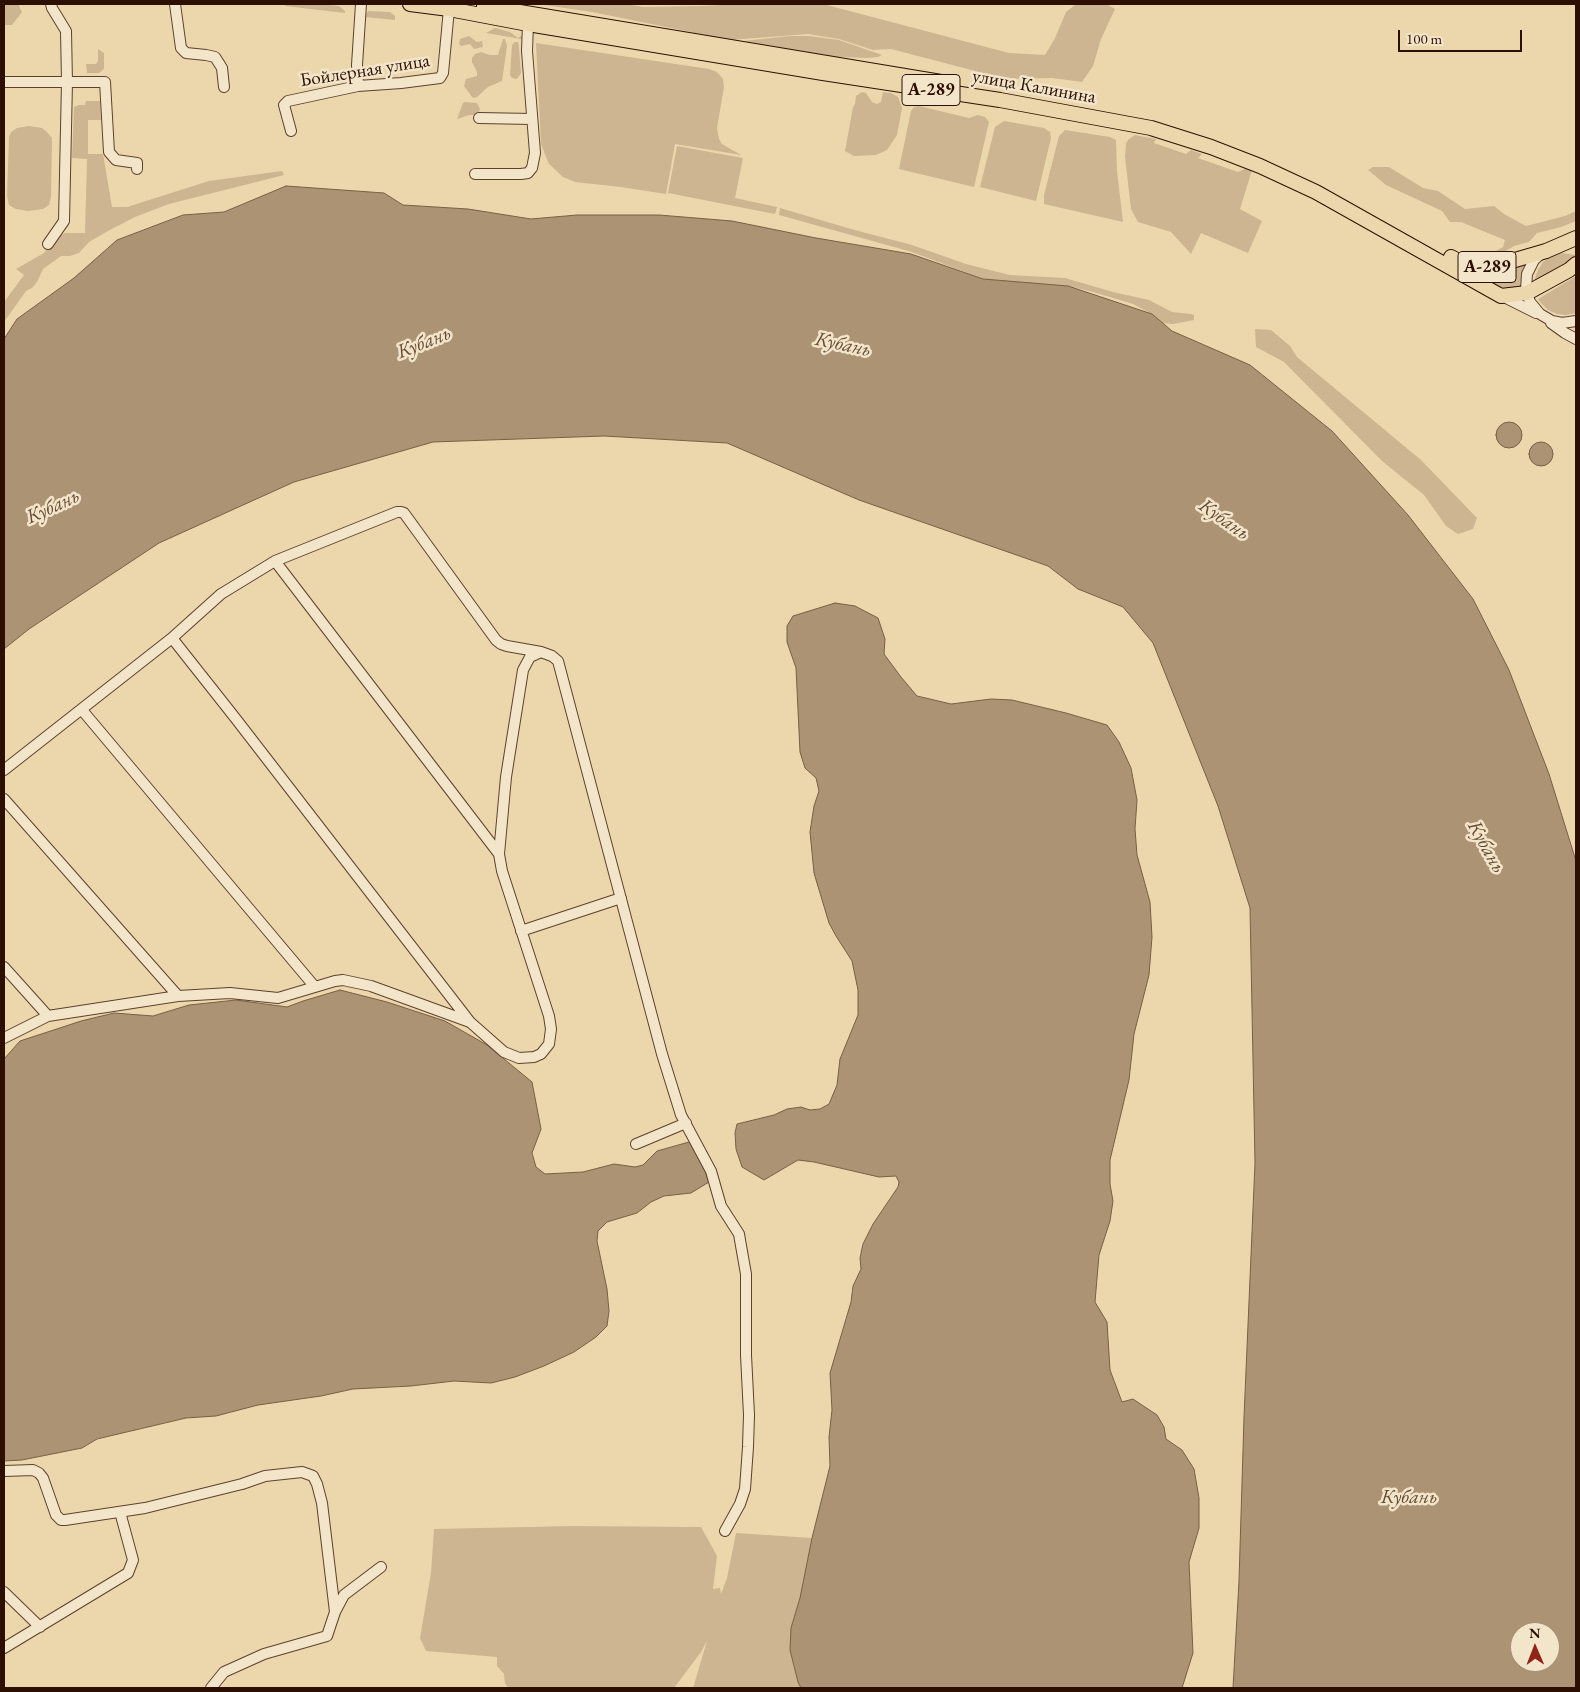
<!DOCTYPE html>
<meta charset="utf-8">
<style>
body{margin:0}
#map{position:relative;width:1580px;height:1692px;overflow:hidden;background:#ecd7ad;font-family:"EB Garamond",serif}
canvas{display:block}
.frame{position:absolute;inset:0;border:5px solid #2d0f01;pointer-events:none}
.north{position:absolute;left:1510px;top:1622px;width:50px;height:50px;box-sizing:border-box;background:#f3e5ca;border:1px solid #a48f7a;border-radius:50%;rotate:359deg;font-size:14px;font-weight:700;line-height:20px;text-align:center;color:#2d0f01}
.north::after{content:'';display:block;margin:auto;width:18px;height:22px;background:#8f2418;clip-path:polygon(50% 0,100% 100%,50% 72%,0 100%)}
.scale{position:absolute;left:1398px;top:30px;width:124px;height:22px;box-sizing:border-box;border:2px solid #2d0f01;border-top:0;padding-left:6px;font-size:15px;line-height:18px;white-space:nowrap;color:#2d0f01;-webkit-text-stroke:4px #f3e5ca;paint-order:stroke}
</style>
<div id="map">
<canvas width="1580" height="1692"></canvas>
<div class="frame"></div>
<div class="north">N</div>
<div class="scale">100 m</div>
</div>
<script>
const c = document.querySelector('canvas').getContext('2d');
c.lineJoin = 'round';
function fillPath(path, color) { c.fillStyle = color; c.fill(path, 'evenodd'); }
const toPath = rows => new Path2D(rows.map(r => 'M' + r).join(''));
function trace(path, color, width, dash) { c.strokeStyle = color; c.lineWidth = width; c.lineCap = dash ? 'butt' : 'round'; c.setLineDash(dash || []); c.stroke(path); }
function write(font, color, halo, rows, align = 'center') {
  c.font = font + ' "EB Garamond",serif'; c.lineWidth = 5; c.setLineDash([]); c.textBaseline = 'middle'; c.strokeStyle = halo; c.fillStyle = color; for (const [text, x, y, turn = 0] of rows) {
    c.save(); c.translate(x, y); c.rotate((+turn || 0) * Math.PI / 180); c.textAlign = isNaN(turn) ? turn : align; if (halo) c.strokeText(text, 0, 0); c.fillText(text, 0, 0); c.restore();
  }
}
fillPath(toPath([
 [4,4,18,4,22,12,12,25,4,25],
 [286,4,322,4,339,6,345,11,345,13,285,6],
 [537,4,627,4,643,7,701,6,738,4,823,4,1009,53,1045,55,1055,38,1066,12,1075,5,1089,4,1108,5,1115,9,1101,39,1093,66,1082,82,1052,78,1006,79,891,49,873,50,839,39,808,34,730,40,592,12],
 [368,11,390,12,395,16,395,20,364,17],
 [495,28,510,32,518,38,522,35,526,35,527,40,486,33],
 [469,36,477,42,482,41,483,47,474,49,470,44,461,46,459,44,460,39],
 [790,36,809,36,839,40,882,55,878,57,868,58,837,57,743,41],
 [503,39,505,39,507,46,502,81,488,87,477,97,473,98,464,86,466,79,477,76,477,72,472,62,472,58,475,54,481,52,490,55,498,55],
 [515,42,518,42,519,47,521,73,517,79,512,78,510,75,512,45],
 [536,43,709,69,717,72,723,79,724,87,717,128,719,139,722,144,741,155,675,144,666,194,621,187,575,182,563,177,549,164,541,144],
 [98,49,104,53,104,69,99,73,87,73,86,64,96,64,98,61],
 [862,92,866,93,872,102,877,104,881,102,883,92,891,93,898,97,902,108,897,135,887,150,876,155,854,156,845,151,853,107,855,104,856,96],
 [86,101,100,101,101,120,88,120,88,154,103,154,112,207,127,207,209,181,282,171,284,175,169,204,135,217,108,231,89,242,79,253,70,256,61,256,43,269,37,282,32,288,26,291,4,322,4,302,24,275,16,269,44,253,55,239,65,233,85,233,87,159,72,158,74,107,79,105,85,105],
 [465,102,477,103,480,109,478,115,469,115,457,119,463,103],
 [919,106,969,118,978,115,985,117,989,122,974,187,899,169,911,111,914,107],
 [1004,121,1044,128,1050,132,1051,138,1036,201,980,187,995,127],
 [29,126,42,128,47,132,52,138,51,197,49,205,43,209,28,211,16,209,9,205,7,195,9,137,11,132,17,128],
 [1065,130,1110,137,1116,140,1117,171,1123,222,1044,204,1044,195,1059,136],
 [1135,135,1156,139,1154,143,1186,154,1191,150,1202,154,1198,158,1238,172,1246,168,1252,170,1240,209,1262,221,1248,253,1201,233,1191,254,1171,232,1138,222,1131,209,1125,157,1126,143,1129,139],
 [677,146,743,158,735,198,777,207,775,214,668,193],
 [1389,167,1423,188,1438,191,1465,209,1494,206,1504,214,1526,226,1565,216,1576,211,1576,221,1561,227,1537,233,1529,242,1514,246,1499,255,1492,253,1503,247,1505,240,1461,222,1450,222,1442,211,1386,185,1368,170,1373,167],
 [780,208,851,229,912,245,966,264,1010,275,1065,278,1113,292,1149,300,1172,312,1191,314,1194,315,1194,320,1173,324,1160,323,1152,314,1133,304,1093,292,1068,286,1017,283,983,279,912,252,779,215],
 [1562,253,1576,255,1576,262,1534,281,1538,270,1543,262,1550,257],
 [1525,264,1522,271,1521,287,1506,289,1495,286,1485,279],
 [1576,276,1576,313,1566,315,1557,314,1548,310,1540,302,1538,299],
 [1255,329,1271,330,1290,346,1297,357,1421,460,1477,518,1473,529,1458,534,1446,526,1424,495,1382,461,1284,362,1256,347],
 [572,1526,701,1527,717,1556,713,1589,720,1588,721,1594,727,1578,736,1533,812,1538,800,1598,791,1628,790,1650,798,1682,801,1688,693,1688,707,1641,701,1652,674,1688,508,1688,505,1683,504,1674,497,1666,497,1657,426,1651,420,1638,431,1573,434,1529]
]), '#ccb590');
const water = toPath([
 [286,186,384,193,403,205,468,209,531,219,577,215,659,215,732,221,816,238,911,254,983,279,1068,286,1152,314,1172,331,1250,365,1332,431,1408,515,1473,599,1509,670,1549,774,1576,861,1576,1688,1233,1688,1239,1581,1244,1417,1255,1163,1250,908,1218,806,1153,643,1123,607,1078,589,1048,566,859,500,727,443,604,436,433,442,294,482,159,543,29,629,4,649,4,339,17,319,74,278,117,240,183,215,224,212,286,186],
 [1520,1632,1550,1632,1550,1662,1520,1662,1520,1632],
 '1496 435a13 13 0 1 1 26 0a13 13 0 1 1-26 0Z',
 '1529 454a12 12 0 1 1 24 0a12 12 0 1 1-24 0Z',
 [835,603,855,606,878,618,885,639,884,654,901,677,917,696,951,704,991,699,1012,700,1066,713,1107,725,1119,742,1131,768,1137,800,1135,829,1137,855,1150,902,1152,937,1149,975,1134,1034,1129,1080,1110,1160,1110,1184,1113,1201,1110,1221,1099,1255,1095,1302,1107,1322,1110,1370,1122,1402,1133,1399,1157,1415,1164,1427,1166,1439,1182,1450,1194,1469,1199,1498,1199,1528,1189,1562,1193,1653,1182,1688,801,1688,798,1682,790,1650,791,1628,800,1598,812,1538,830,1466,829,1437,832,1410,830,1373,851,1302,853,1286,861,1269,860,1258,863,1244,873,1224,898,1187,899,1182,896,1176,879,1177,814,1162,798,1160,764,1180,742,1167,736,1149,735,1133,737,1124,774,1115,787,1109,801,1107,810,1110,820,1109,829,1104,837,1085,840,1059,858,1015,858,990,852,961,836,936,829,923,814,873,810,832,814,806,819,791,816,778,805,768,800,752,796,668,787,642,787,626,793,616,835,603],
 [340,990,387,1002,445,1021,487,1045,532,1082,541,1129,532,1153,536,1167,545,1174,583,1172,614,1164,635,1167,643,1165,657,1151,689,1142,697,1148,706,1169,709,1182,691,1193,664,1196,651,1202,637,1213,607,1222,598,1231,597,1241,607,1289,609,1311,607,1326,596,1337,574,1352,544,1366,515,1377,491,1383,454,1381,411,1386,353,1389,321,1396,258,1405,216,1416,186,1418,97,1439,82,1448,22,1460,4,1461,4,1059,20,1041,81,1021,114,1013,153,1016,189,1005,236,1000,287,1007,303,1001,340,990]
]);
fillPath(water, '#ab9373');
trace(water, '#795e45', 1);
const minor = toPath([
 [175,4,181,48,186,53,206,55,215,57,222,68,224,87],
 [4,82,105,82,109,152,116,160,137,163,137,169],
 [358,86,357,65,361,4],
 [479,118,532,119],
 [291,131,284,105,288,101,358,86,401,83,440,78,443,73,449,9],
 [475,174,521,174,528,173,532,168,535,153,527,51,528,24],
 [48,244,64,221,67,82,66,31,52,8,51,4],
 [1543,252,1534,260,1527,274,1526,290,1530,302,1540,314,1552,321,1562,323,1576,321],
 [1502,296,1536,313],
 [1551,323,1565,333,1576,339],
 [172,638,236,719,470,1022],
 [541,652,530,657,523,670,506,777,499,854,275,561,397,512,401,512,404,513,496,640,501,644,507,646,541,652,552,656,558,661,662,1054,681,1115,711,1171,721,1206,739,1234,740,1240,746,1274,746,1355,749,1415,748,1447,745,1489,740,1504,725,1531],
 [82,710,315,987],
 [4,770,172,638,221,594,275,561],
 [4,799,178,996],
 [521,931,621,898],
 [4,967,48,1016],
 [4,1038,48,1016,178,996,230,993,278,998,335,981,343,980,371,986,470,1022,504,1052,519,1058,534,1057,541,1054,549,1044,551,1029,549,1016,502,871,499,854],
 [636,1144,686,1123],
 [4,1471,33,1470,39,1473,43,1478,56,1515,61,1520,65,1520,145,1508,242,1484,265,1476,302,1472,313,1476,317,1484,322,1503,335,1612],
 [4,1592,40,1627],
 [4,1648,128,1573,133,1560,120,1512],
 [211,1688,224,1672,264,1654,327,1636,335,1612,344,1595,381,1567]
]);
const highway = toPath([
 [410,4,449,9,528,24,823,73,1000,100,1151,128,1211,147,1260,166,1316,192,1501,296,1527,293,1569,270,1576,264],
 [484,6,941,82],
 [1451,257,1464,264,1478,267,1491,267,1546,251,1576,238]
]);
trace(minor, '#5d412c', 12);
trace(highway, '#2d0f01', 16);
trace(minor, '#f3e5ca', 10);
trace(highway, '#ecd7ad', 14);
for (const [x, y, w] of [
 [931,90,58],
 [1487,267,58]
]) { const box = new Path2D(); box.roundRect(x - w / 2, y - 15.5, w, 31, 4); c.fillStyle = '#f3e5ca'; c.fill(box); trace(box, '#2d0f01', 1); }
write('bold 18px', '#2d0f01', null, [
 ["А-289",931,90],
 ["А-289",1487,267]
]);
write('19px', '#2d0f01', '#f3e5ca', [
 ["Бойлерная улица",365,71,-9],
 ["улица Калинина",1034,87,10]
]);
write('italic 20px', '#664a34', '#f3e5ca', [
 ["Кубань",424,343,-22],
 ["Кубань",843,345,12],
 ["Кубань",53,507,-25],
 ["Кубань",1224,520,35],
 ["Кубань",1486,847,61],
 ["Кубань",1409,1498]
]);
</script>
